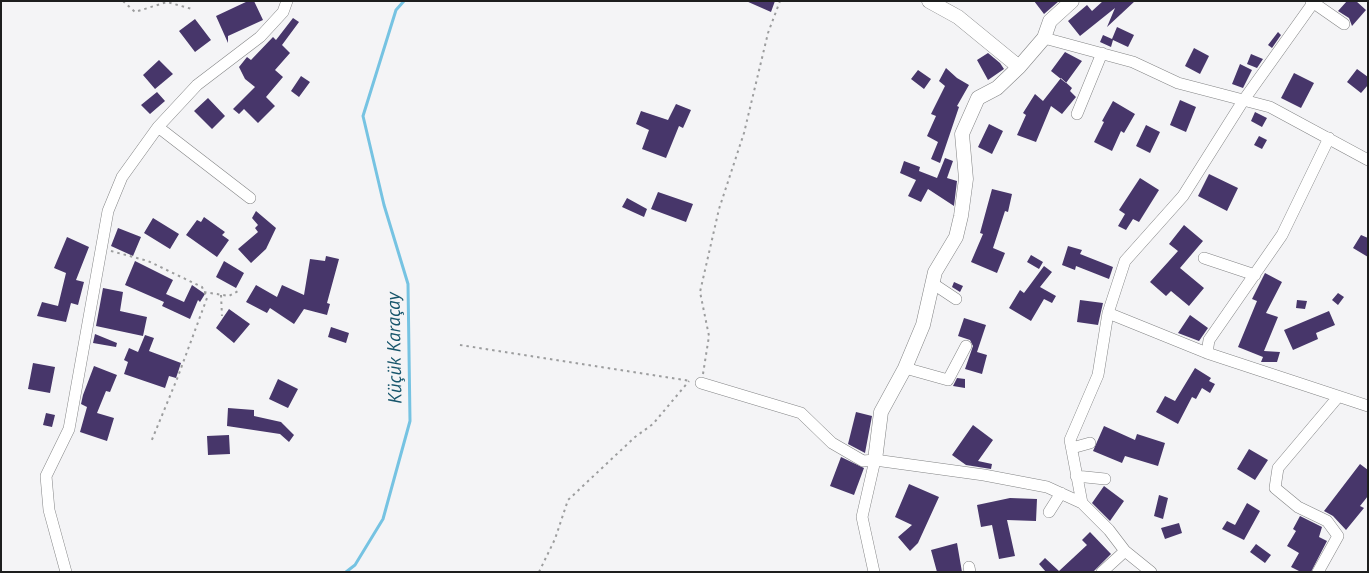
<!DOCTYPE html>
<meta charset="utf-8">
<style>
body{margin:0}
#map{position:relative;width:1369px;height:573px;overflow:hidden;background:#f4f4f6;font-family:"PT Sans",sans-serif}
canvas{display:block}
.frame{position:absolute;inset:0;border:2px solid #1d1e1e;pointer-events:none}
</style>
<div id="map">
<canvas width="1369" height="573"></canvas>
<div class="frame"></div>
</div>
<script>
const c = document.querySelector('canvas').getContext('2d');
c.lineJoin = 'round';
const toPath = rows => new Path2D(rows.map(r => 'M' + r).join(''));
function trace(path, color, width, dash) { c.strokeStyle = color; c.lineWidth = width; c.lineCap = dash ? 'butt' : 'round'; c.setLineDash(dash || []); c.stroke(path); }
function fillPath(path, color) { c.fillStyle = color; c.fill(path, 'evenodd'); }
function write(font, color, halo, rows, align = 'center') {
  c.font = font + ' "PT Sans",sans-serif'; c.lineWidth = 5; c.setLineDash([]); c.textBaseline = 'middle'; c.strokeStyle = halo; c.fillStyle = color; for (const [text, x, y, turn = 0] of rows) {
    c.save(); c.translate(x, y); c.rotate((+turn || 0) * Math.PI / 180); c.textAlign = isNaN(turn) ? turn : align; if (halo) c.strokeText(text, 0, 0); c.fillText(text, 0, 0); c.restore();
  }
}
trace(toPath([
 [346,572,355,565,383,519,410,421,408,284,384,205,363,116,396,10,404,1]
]), '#76c3e2', 3);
fillPath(toPath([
 [248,1,254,1,263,20,228,36,228,43,216,16],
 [746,1,775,1,771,12],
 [1034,1,1059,1,1044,14],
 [1103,1,1135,1,1107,27,1115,8,1080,36,1068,21,1087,5,1092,11],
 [1347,1,1356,1,1366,10,1352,26,1349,18,1338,11],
 [293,18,299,22,282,45,290,53,275,70,283,77,266,97,275,106,258,123,244,109,239,114,233,109,255,87,245,79,239,67,247,57,251,60,273,37,276,40],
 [195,19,211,40,195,52,179,31],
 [1117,27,1134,35,1128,47,1113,40,1111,47,1100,42,1103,35,1112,39],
 [1278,32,1281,35,1272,48,1268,45],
 [1194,48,1209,56,1200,74,1185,66],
 [1065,52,1082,61,1066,83,1051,71],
 [988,53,1000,63,1004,69,988,80,977,60],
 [1251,54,1263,59,1257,68,1247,64],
 [159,60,173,74,155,89,143,75],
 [1240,64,1252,70,1243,88,1232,84],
 [946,68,957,78,969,85,957,106,959,107,940,163,931,159,938,142,927,136,936,116,931,114,945,86,939,81],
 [1357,69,1368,77,1368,85,1361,93,1347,82],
 [918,70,931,79,924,89,911,79],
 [1294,73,1314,83,1301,108,1281,98],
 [301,76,310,82,299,97,291,91],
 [1061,78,1072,88,1070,91,1076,97,1062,114,1051,106,1036,142,1017,135,1026,115,1023,113,1035,94,1043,101],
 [157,92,165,101,150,114,141,105],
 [208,98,225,116,212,129,194,111],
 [1180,100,1196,107,1186,132,1170,125],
 [1113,101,1135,114,1124,133,1121,131,1112,151,1094,142,1104,122,1102,121],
 [676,104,691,110,683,128,679,126,666,158,642,149,649,130,636,124,641,111,668,120],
 [1255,112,1267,118,1262,127,1251,121],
 [989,124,1003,131,992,154,978,147],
 [1146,125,1160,132,1150,153,1136,146],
 [1259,136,1267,140,1262,149,1254,145],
 [945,158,953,161,947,178,957,181,954,206,928,189,921,202,908,196,916,180,900,173,904,161,920,167,919,171,937,178],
 [1209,174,1238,188,1227,211,1198,196],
 [1140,178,1159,190,1139,222,1133,219,1126,230,1118,226,1125,214,1119,210],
 [992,189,1012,194,1008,212,1005,211,993,248,1005,253,997,273,971,262,983,234,980,233],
 [658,192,693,204,686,222,651,209],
 [627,198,647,209,644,217,622,207],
 [256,211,276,228,266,249,251,263,238,249,258,232,255,228,258,225,252,218],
 [204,217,225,232,222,235,229,240,217,257,186,235,197,220,201,222],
 [153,218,179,234,170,249,144,233],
 [1184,225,1203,241,1180,268,1204,288,1189,306,1171,291,1166,296,1150,282,1178,251,1169,244],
 [118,228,141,237,133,256,111,246],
 [1361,235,1368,238,1368,257,1353,248],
 [67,237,89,247,76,280,84,282,78,305,71,303,66,322,37,316,42,302,58,306,66,273,54,268],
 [1068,246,1082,250,1080,254,1113,267,1109,279,1076,266,1075,270,1062,265],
 [1031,255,1043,262,1039,269,1027,262],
 [326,256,339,259,327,303,330,304,327,315,304,309,294,324,270,308,267,313,246,302,256,285,277,297,282,285,304,295,310,259,325,261],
 [135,261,173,280,166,294,184,302,192,285,205,294,200,302,198,300,190,319,162,306,164,302,125,285],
 [224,261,244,273,236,288,216,277],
 [1044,266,1052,272,1040,287,1056,296,1052,303,1044,299,1031,321,1009,308,1020,290,1024,293],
 [1265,273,1282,282,1266,313,1278,317,1264,351,1280,352,1277,362,1261,362,1263,357,1238,347,1257,301,1252,299],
 [954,282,963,286,960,292,952,287],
 [103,288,123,292,120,311,147,317,143,336,96,326],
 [1338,293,1344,297,1338,305,1332,300],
 [1080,300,1103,303,1098,325,1077,322],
 [1297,300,1307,301,1305,309,1296,308],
 [229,309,250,324,234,343,216,328],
 [1329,311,1335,325,1316,333,1318,339,1293,350,1284,330],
 [1190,315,1208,328,1199,341,1178,333],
 [964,318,986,325,977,352,987,355,982,374,965,369,973,346,970,340,958,336],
 [331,327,349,333,346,343,328,337],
 [95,334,117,343,116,347,93,343],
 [145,335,154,338,149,351,181,363,176,378,169,376,165,388,124,374,128,362,124,360,129,348,138,352],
 [33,363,55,367,50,393,28,389],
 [94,366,117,375,110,392,106,391,97,413,114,418,107,441,80,432,87,407,81,404,83,395],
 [1195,368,1211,378,1209,381,1215,384,1210,393,1202,388,1196,399,1192,397,1178,424,1156,412,1165,396,1175,401],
 [957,378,965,379,965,388,953,386],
 [278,379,298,389,288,408,269,399],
 [228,408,254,410,254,416,281,422,294,435,289,442,280,434,227,426],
 [856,412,872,416,865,453,848,444],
 [46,413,55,415,52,427,43,425],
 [973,425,993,440,978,461,992,464,991,469,966,465,952,455],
 [1104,426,1135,440,1137,434,1165,443,1158,466,1125,456,1122,463,1093,451],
 [229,435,230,454,208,455,207,436],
 [1249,449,1268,460,1255,480,1237,469],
 [841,457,864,468,854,495,830,486],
 [1360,464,1368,470,1368,496,1360,506,1364,508,1346,530,1333,516,1324,511],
 [909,484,939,497,918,543,910,551,898,537,912,525,895,517],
 [1104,486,1124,501,1110,521,1092,503],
 [1159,495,1168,498,1163,519,1154,516],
 [1010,498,1037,499,1036,521,1007,520,1015,556,999,559,992,525,981,527,977,505],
 [1247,503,1260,511,1244,540,1222,529,1227,521,1235,525],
 [1300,516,1322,527,1319,537,1327,541,1311,572,1301,572,1291,567,1299,553,1287,546,1296,531,1293,529],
 [1179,523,1182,533,1165,539,1161,528],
 [1090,532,1111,554,1093,572,1046,572,1039,564,1045,558,1059,571,1087,545,1082,540],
 [957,543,962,572,937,572,931,550],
 [1256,544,1271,555,1265,563,1250,552]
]), '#47366a');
const minor = toPath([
 [1311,1,1344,24],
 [1044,38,1133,62,1178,83,1270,107,1368,160],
 [1077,114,1102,53],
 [158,127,250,198],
 [1329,138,1282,235,1209,340,1207,353,1368,406],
 [1204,258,1255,275],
 [932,283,956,299],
 [1108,313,1207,353],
 [905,368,948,380,966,346],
 [701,383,801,413,832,443,863,461,875,460,984,475,1047,487,1082,503,1109,530,1125,551,1151,572],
 [1072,448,1090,443],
 [1076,476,1105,479],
 [1082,503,1070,440,1098,375,1108,313,1125,261,1183,196,1243,101,1313,3],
 [1049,512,1061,493],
 [969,567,970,572],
 [66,572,49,510,46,476,69,429,108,211,122,177,158,127,197,85,260,37,283,12,287,1],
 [874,572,862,517,875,460],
 [1102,572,1125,551],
 [1318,572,1338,536,1327,521,1298,507,1275,488,1278,468,1338,397]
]);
const tertiary = toPath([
 [929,1,958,17,1019,67],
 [875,460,881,412,905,368,923,325,935,272,956,237,961,216,966,179,962,134,978,98,997,88,1019,67,1044,38,1050,21,1072,1]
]);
trace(minor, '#838485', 12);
trace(tertiary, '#838485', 15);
trace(toPath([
 [123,1,135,12,167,2,192,9],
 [111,251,148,261,202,287,207,298,177,379,151,442],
 [204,292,229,296,238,291],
 [221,295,222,316],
 [460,345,691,381],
 [703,374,709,336,700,292,719,209,744,133,768,33,780,1],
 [539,572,555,539,568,500,635,437,653,424,689,381]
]), '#9c9d9e', 2, [2.5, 4]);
trace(minor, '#fff', 11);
trace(tertiary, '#fff', 14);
write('italic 19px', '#17556b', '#f4f4f6', [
 ["Küçük Karaçay",395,348,-91]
]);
</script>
